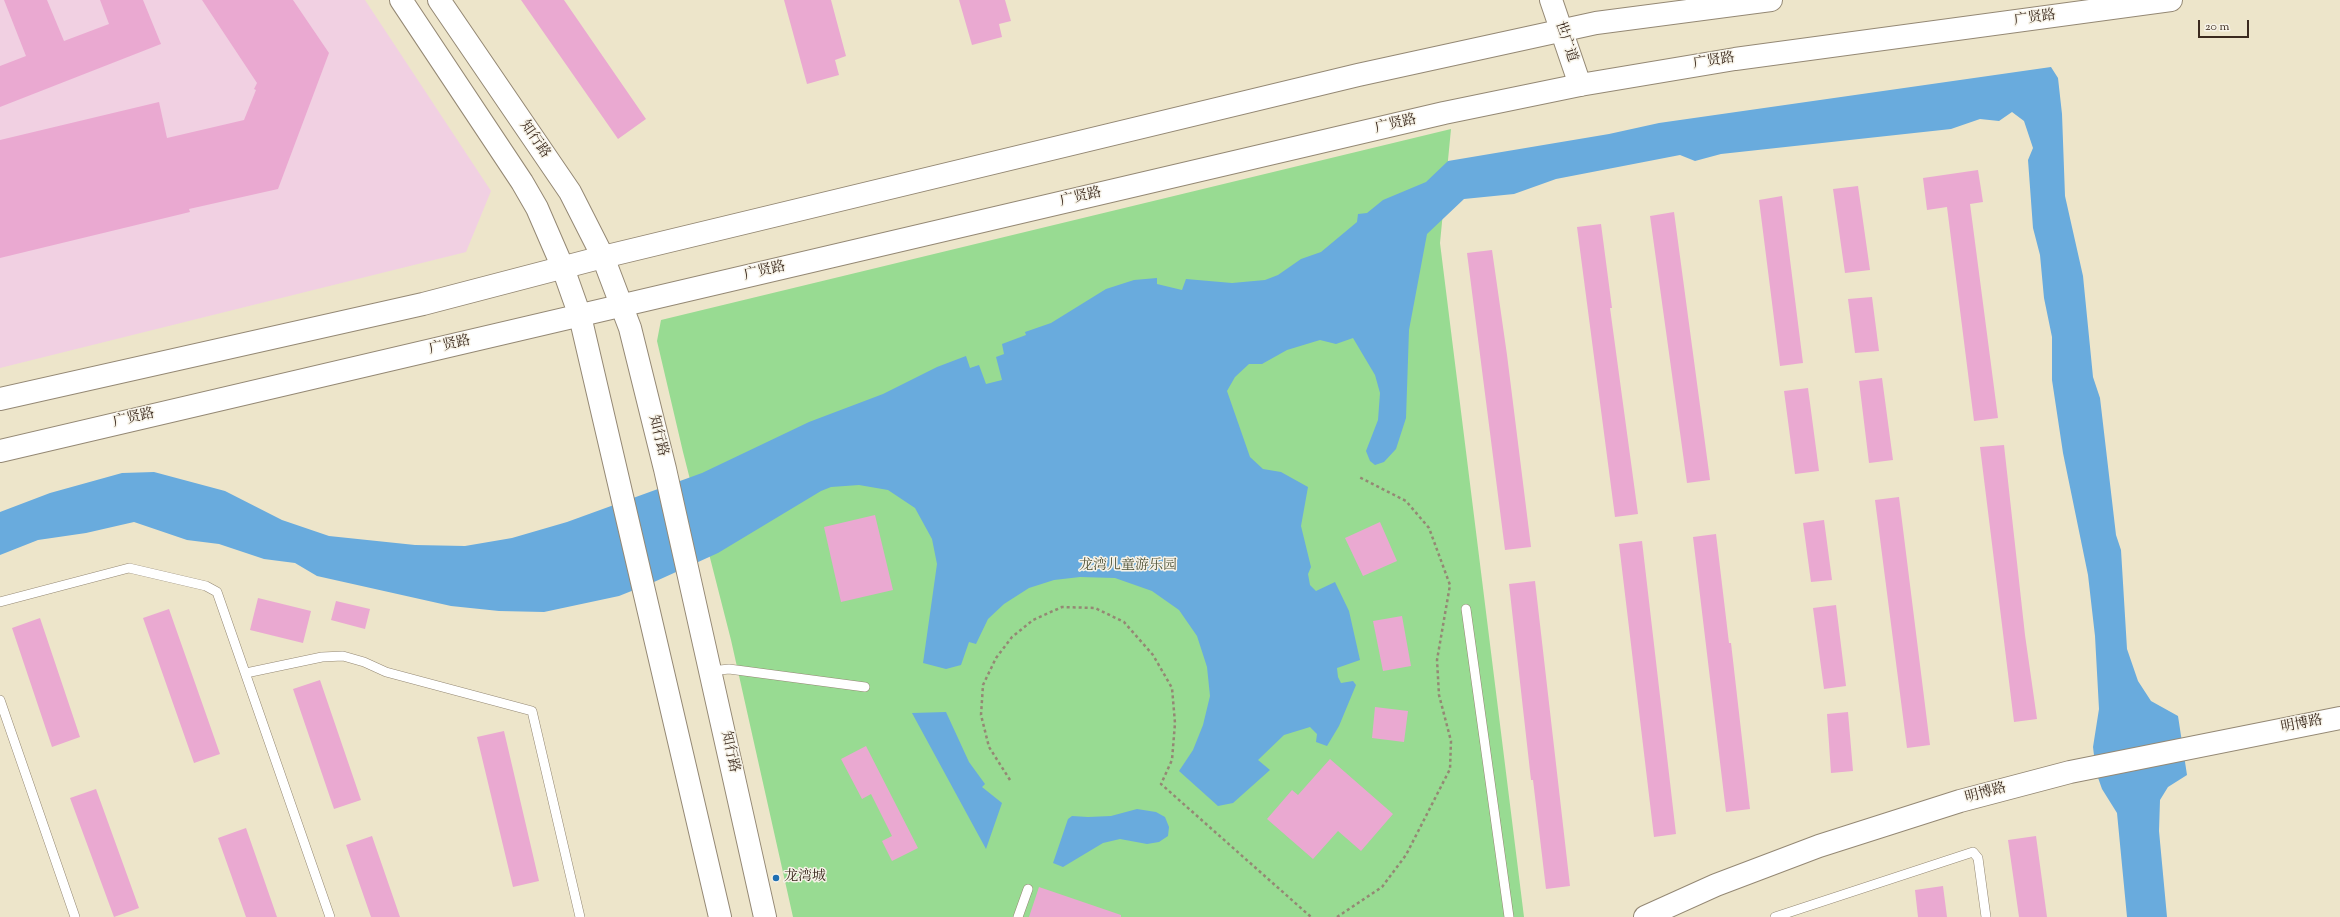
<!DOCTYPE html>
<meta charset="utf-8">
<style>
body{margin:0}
#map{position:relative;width:2340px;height:917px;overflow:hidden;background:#ede5ca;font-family:"Sorts Mill Goudy",serif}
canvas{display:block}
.scale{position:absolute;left:2198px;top:20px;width:51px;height:18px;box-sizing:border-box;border:2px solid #3b2a1e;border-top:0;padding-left:5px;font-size:12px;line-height:14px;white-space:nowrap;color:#3b2a1e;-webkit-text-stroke:3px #f7f3e8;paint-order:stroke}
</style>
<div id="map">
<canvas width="2340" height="917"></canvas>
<div class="scale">20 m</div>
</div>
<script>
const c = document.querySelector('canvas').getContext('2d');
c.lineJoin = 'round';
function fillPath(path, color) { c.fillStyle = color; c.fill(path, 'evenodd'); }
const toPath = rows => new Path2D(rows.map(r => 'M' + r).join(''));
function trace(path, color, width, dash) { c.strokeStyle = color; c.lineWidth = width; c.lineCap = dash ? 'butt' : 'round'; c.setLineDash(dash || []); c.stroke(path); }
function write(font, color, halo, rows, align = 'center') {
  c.font = font + ' "Sorts Mill Goudy","Noto Serif SC",serif'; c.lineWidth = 3; c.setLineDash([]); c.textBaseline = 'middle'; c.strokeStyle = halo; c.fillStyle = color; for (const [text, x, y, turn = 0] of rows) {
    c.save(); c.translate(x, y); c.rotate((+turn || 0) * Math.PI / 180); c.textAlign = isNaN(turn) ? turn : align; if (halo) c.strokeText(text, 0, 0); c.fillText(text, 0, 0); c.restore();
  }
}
fillPath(toPath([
 [0,0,365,0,491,191,466,252,0,368]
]), '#f1d0e2');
fillPath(toPath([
 [1451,129,1440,243,1524,917,793,917,731,640,683,452,657,341,661,320]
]), '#98db92');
fillPath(toPath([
 [2051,67,2058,78,2062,114,2065,196,2083,276,2093,377,2100,398,2116,535,2121,550,2127,649,2138,681,2151,701,2178,716,2187,775,2168,787,2160,800,2159,831,2167,917,2127,917,2117,813,2102,789,2096,772,2093,747,2099,709,2095,636,2088,575,2063,453,2052,380,2052,337,2044,298,2040,255,2033,228,2028,160,2033,148,2024,121,2012,112,1999,121,1980,119,1951,129,1721,154,1695,161,1680,155,1556,179,1514,194,1464,199,1427,234,1409,330,1406,418,1396,449,1384,462,1375,465,1370,461,1366,451,1378,420,1380,393,1375,375,1353,338,1336,344,1320,340,1287,350,1262,364,1249,364,1235,377,1227,391,1250,457,1263,469,1281,472,1308,487,1301,526,1311,567,1308,574,1310,585,1316,591,1335,582,1349,611,1360,660,1337,668,1338,677,1341,683,1353,681,1356,685,1339,726,1327,746,1316,742,1317,734,1310,727,1284,735,1258,760,1270,770,1233,803,1218,806,1179,771,1193,750,1203,725,1210,696,1207,667,1197,636,1179,610,1152,591,1115,578,1080,577,1054,580,1029,588,1004,604,988,619,976,644,969,642,961,665,946,669,923,663,937,564,932,539,915,508,888,490,859,485,831,487,821,491,718,553,654,582,619,596,544,612,499,611,451,606,317,576,295,563,264,559,219,544,187,540,134,522,86,533,38,540,0,555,0,512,50,493,122,473,154,472,225,491,282,520,329,536,415,545,465,546,512,538,567,522,702,473,809,422,883,394,937,367,966,356,970,368,979,365,986,384,1002,380,996,357,1004,354,1002,344,1026,335,1025,332,1051,323,1106,289,1134,280,1157,278,1157,284,1182,290,1186,279,1232,283,1265,280,1278,275,1301,259,1321,252,1357,222,1358,214,1367,213,1383,200,1426,182,1448,161,1609,134,1659,123],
 [946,712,969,762,985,784,982,787,1002,803,986,849,912,713],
 [1137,809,1156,812,1165,817,1169,827,1168,836,1159,842,1147,844,1120,839,1103,843,1063,867,1053,863,1068,819,1072,816,1088,817,1111,816]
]), '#69abdd');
fillPath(toPath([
 [4,0,47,0,64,41,109,24,100,0,143,0,161,44,0,107,0,66,26,56],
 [202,0,293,0,329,53,278,189,189,209,190,212,0,258,0,140,159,102,167,138,244,120,256,90,254,89,257,83],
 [521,0,564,0,646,119,618,139],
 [784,0,831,0,846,56,835,60,839,75,807,84],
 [959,0,1005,0,1011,21,999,24,1002,37,972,45],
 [1978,170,1983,202,1970,204,1998,418,1974,421,1947,207,1927,210,1923,178],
 [1858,186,1870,270,1845,273,1833,189],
 [1782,196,1803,363,1780,366,1759,200],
 [1674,212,1710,480,1687,483,1650,216],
 [1601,224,1612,308,1610,308,1638,514,1615,517,1577,227],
 [1492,250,1507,355,1531,547,1505,550,1467,253],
 [1872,297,1879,351,1855,353,1848,299],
 [1882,378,1893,460,1869,463,1859,381],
 [1808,388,1819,471,1795,474,1784,391],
 [2004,445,2025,635,2037,719,2014,722,1980,447],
 [1899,497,1930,745,1907,748,1875,500],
 [875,515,893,590,841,602,824,527],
 [1824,520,1832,580,1811,582,1803,523],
 [1380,522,1397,561,1363,576,1345,538],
 [1716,534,1729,643,1731,643,1750,809,1726,812,1693,537],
 [1642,541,1676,834,1654,837,1619,544],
 [1535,581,1570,886,1546,889,1533,780,1531,780,1509,584],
 [258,598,311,611,303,643,250,630],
 [336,601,370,609,365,629,331,620],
 [1836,605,1846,686,1824,689,1813,608],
 [169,609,220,754,194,763,143,618],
 [1402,616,1411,666,1383,671,1373,621],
 [40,618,80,737,52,747,12,628],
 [320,680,361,800,334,809,293,689],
 [1375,707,1408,711,1404,742,1372,738],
 [1848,712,1853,771,1831,773,1827,714],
 [504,731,539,881,513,887,477,737],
 [866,746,918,848,892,861,882,841,892,836,871,794,862,799,841,759],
 [1330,759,1393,814,1361,851,1338,831,1313,859,1267,819,1292,790,1298,795],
 [96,789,139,908,114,917,70,798],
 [246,828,277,917,246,917,218,838],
 [372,836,400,917,371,917,346,845],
 [2036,836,2047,917,2019,917,2008,840],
 [1943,886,1947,917,1918,917,1915,890],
 [1039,887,1121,915,1121,917,1029,917]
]), '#eaa9d1');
const lane = toPath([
 [0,602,129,568,206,586,217,592,330,917],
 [1466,609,1509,917],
 [711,671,729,669,865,687],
 [246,673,322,657,343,656,364,662,386,672,532,711,580,917],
 [0,700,75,917],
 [1018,917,1028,889],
 [1775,917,1973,852,1978,858,1986,917]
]);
const secondary = toPath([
 [401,0,522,182,537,208,563,268,580,316,720,917],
 [439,0,570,192,603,257,630,328,665,469,765,917],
 [1551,0,1580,85],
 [1645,917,1716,885,1819,846,1960,801,2070,772,2340,718]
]);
const primary = toPath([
 [0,399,423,304,603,257,1358,75,1596,23,1771,0],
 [0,451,1444,113,1580,85,1735,59,2171,0]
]);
trace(lane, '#948874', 10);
trace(secondary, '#948874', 24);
trace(primary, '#948874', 24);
trace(toPath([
 [1010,780,989,747,981,715,983,685,996,658,1012,637,1033,620,1062,607,1095,608,1124,622,1153,655,1172,688,1175,723,1172,760,1161,784,1311,917],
 [1337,917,1382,887,1406,855,1450,769,1451,741,1439,695,1437,660,1450,585,1429,528,1406,501,1359,477]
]), '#948874', 2.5, [3, 3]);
trace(lane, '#fff', 9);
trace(secondary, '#fff', 22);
trace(primary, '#fff', 22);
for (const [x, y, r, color] of [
 [776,878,4,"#1f6fb2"]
]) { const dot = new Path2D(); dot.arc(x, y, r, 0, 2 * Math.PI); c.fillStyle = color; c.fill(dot); trace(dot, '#f7f3e8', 1.5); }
write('14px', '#3b2a1e', '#f7f3e8', [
 ["广贤路",2035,19,-8],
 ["世广道",1565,42,71],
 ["广贤路",1714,62,-9],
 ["广贤路",1396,125,-13],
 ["知行路",534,140,56],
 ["广贤路",1081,198,-13],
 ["广贤路",765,272,-13],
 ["广贤路",450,346,-13],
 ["广贤路",134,419,-13],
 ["知行路",657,436,76],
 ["明博路",2302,725,-11],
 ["知行路",729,752,78],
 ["明博路",1986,794,-15]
]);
write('14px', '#52563b', '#f7f3e8', [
 ["龙湾儿童游乐园",1128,567]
]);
write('14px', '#3b2a1e', '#f7f3e8', [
 ["龙湾城",784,878]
], 'left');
</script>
